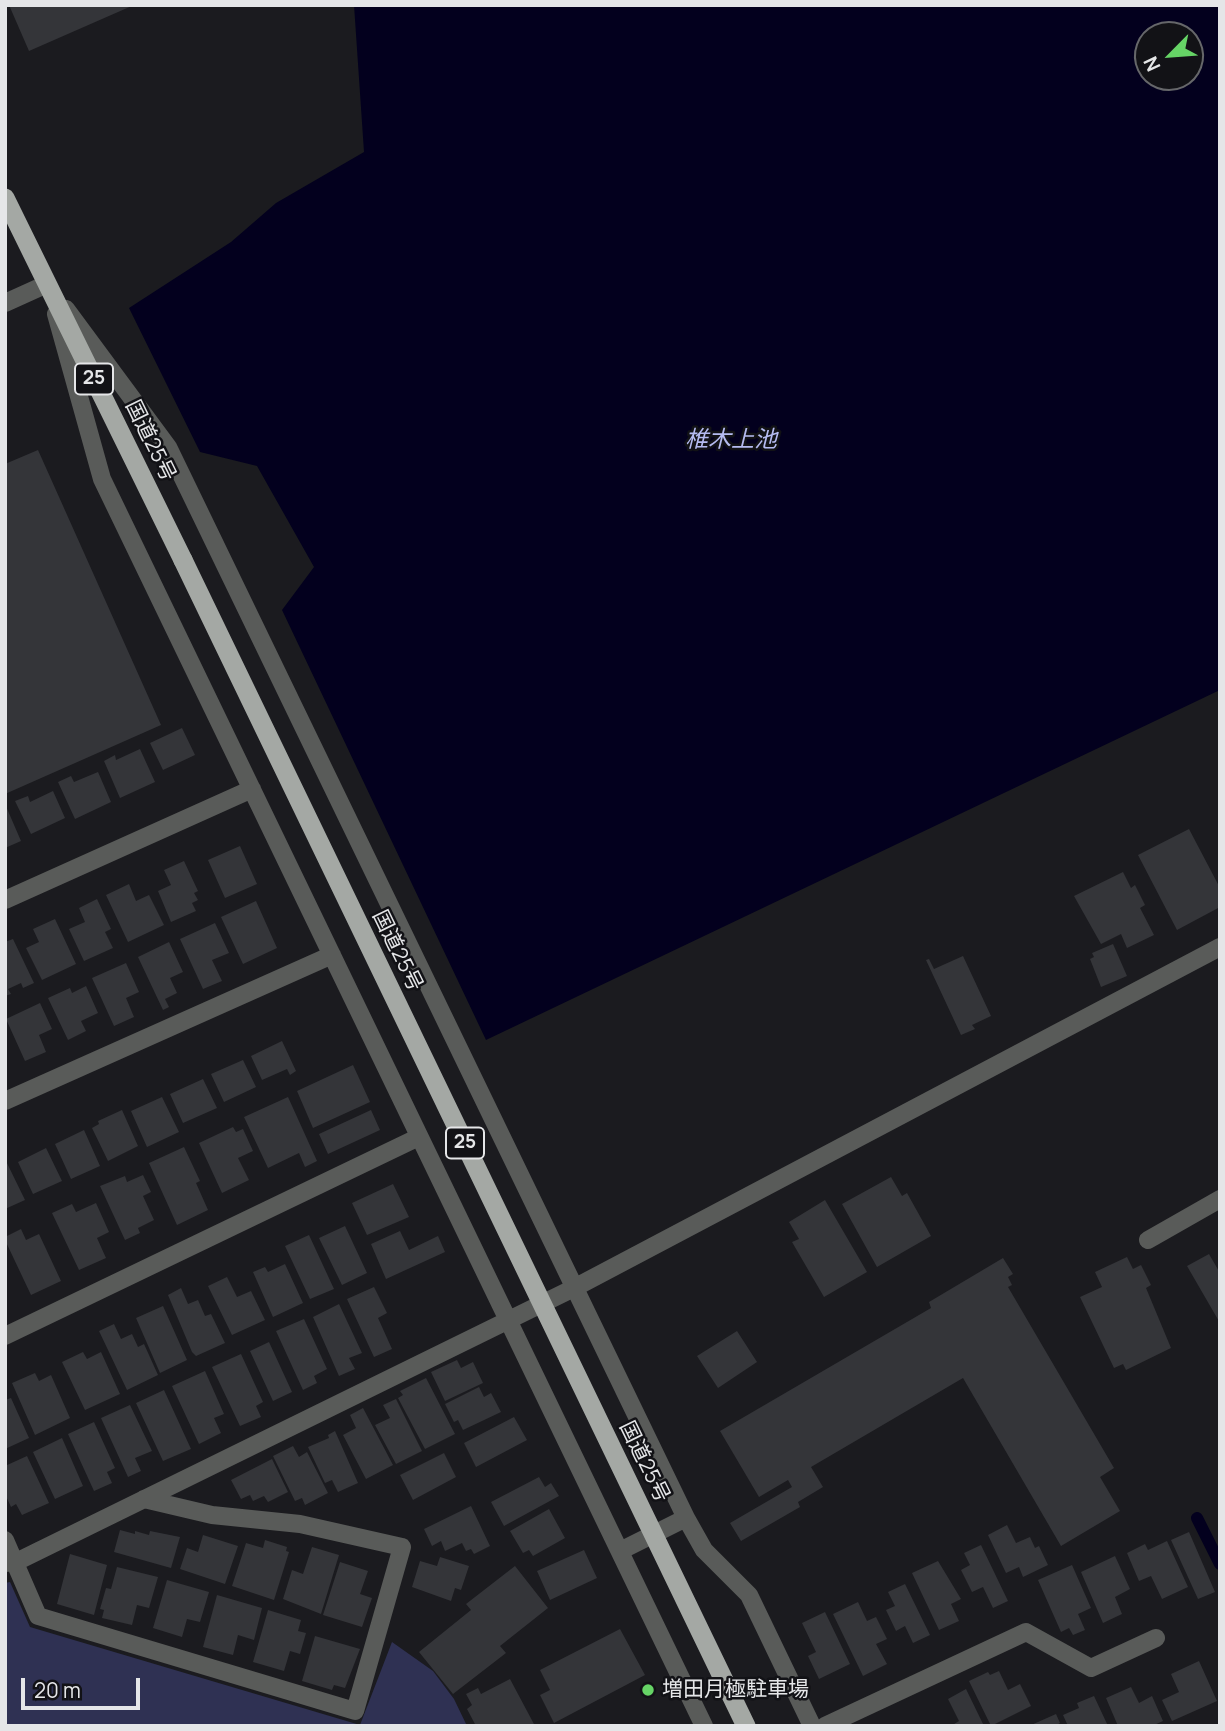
<!DOCTYPE html>
<meta charset="utf-8">
<style>
body{margin:0}
#map{position:relative;width:1225px;height:1731px;overflow:hidden;background:#1b1b1f;font-family:Manrope,sans-serif}
canvas{display:block}
.frame{position:absolute;inset:0;border:7px solid #e5e6e8;pointer-events:none}
.north{position:absolute;left:1134px;top:21px;width:70px;height:70px;box-sizing:border-box;background:#121216;border:2px solid #66676a;border-radius:50%;rotate:245deg;font-size:19px;font-weight:700;line-height:28px;text-align:center;color:#e5e6e8}
.north::after{content:'';display:block;margin:auto;width:24px;height:32px;background:#66d466;clip-path:polygon(50% 0,100% 100%,50% 72%,0 100%)}
.scale{position:absolute;left:21px;top:1678px;width:119px;height:32px;box-sizing:border-box;border:4px solid #e5e6e8;border-top:0;padding-left:9px;font-size:21px;line-height:24px;white-space:nowrap;color:#e5e6e8;-webkit-text-stroke:5px #121216;paint-order:stroke}
</style>
<div id="map">
<canvas width="1225" height="1731"></canvas>
<div class="frame"></div>
<div class="north">N</div>
<div class="scale">20 m</div>
</div>
<script>
const c = document.querySelector('canvas').getContext('2d');
c.lineJoin = 'round';
function fillPath(path, color) { c.fillStyle = color; c.fill(path, 'evenodd'); }
const toPath = rows => new Path2D(rows.map(r => 'M' + r).join(''));
function trace(path, color, width, dash) { c.strokeStyle = color; c.lineWidth = width; c.lineCap = dash ? 'butt' : 'round'; c.setLineDash(dash || []); c.stroke(path); }
function write(font, color, halo, rows, align = 'center') {
  c.font = font + ' Manrope,"Noto Sans JP",sans-serif'; c.lineWidth = 5; c.setLineDash([]); c.textBaseline = 'middle'; c.strokeStyle = halo; c.fillStyle = color; for (const [text, x, y, turn = 0] of rows) {
    c.save(); c.translate(x, y); c.rotate((+turn || 0) * Math.PI / 180); c.textAlign = isNaN(turn) ? turn : align; if (halo) c.strokeText(text, 0, 0); c.fillText(text, 0, 0); c.restore();
  }
}
fillPath(toPath([
 [10,1582,30,1627,360,1725,392,1642,433,1671,454,1699,467,1726,5,1726,5,1583]
]), '#2f3153');
fillPath(toPath([
 [354,5,1220,5,1220,690,486,1040,282,610,314,567,257,466,200,452,129,308,231,242,276,203,364,152],
 [1148,35,1190,35,1190,77,1148,77]
]), '#03001e');
trace(toPath([
 [1197,1518,1220,1564]
]), '#03001e', 12);
fillPath(toPath([
 [9,5,134,5,29,51],
 [38,450,161,725,5,794,5,464],
 [182,728,195,755,163,770,150,743],
 [140,749,155,782,120,798,104,761,115,755,116,760],
 [98,772,111,802,75,819,58,782,71,776,74,782],
 [53,791,65,818,31,834,15,801,28,796,30,802],
 [5,804,21,841,5,848],
 [1189,829,1220,888,1220,907,1177,930,1138,855],
 [240,846,257,884,225,898,208,860],
 [184,861,198,891,194,893,198,900,192,903,196,911,171,922,158,891,171,885,164,870],
 [1123,872,1131,888,1135,885,1145,905,1140,908,1154,935,1127,948,1121,934,1101,944,1074,896],
 [129,884,136,901,149,895,164,925,128,942,106,895],
 [97,899,111,929,105,932,113,948,84,961,69,929,85,922,79,908],
 [256,901,277,948,243,964,221,917],
 [55,919,76,964,42,980,26,948,39,942,33,929],
 [215,923,229,953,212,960,222,981,203,989,180,939],
 [13,939,34,983,23,988,21,983,8,989,11,994,5,996,5,942],
 [169,942,183,972,170,978,177,993,165,999,169,1007,163,1010,138,957],
 [1113,944,1127,976,1101,987,1090,959,1094,957,1092,953],
 [963,956,991,1016,972,1025,975,1029,961,1035,926,960,929,959,934,969],
 [126,963,139,992,126,998,134,1017,114,1026,92,978],
 [86,986,98,1013,81,1021,86,1031,68,1040,48,998,70,988,72,993],
 [40,1003,52,1029,39,1035,46,1052,25,1061,6,1019],
 [282,1041,296,1071,290,1075,287,1069,262,1080,251,1056],
 [243,1060,256,1087,224,1102,211,1074],
 [353,1065,370,1102,313,1128,297,1091],
 [203,1079,217,1108,183,1123,170,1094],
 [162,1097,179,1132,147,1147,131,1111],
 [288,1097,317,1161,305,1167,299,1153,268,1168,244,1117],
 [122,1110,138,1146,108,1161,92,1128,99,1124,98,1121],
 [371,1110,380,1130,328,1154,319,1134],
 [233,1127,236,1132,243,1129,253,1151,238,1158,249,1180,222,1193,199,1143],
 [84,1130,100,1166,71,1179,55,1144],
 [184,1147,200,1181,196,1183,208,1210,177,1225,149,1163],
 [46,1148,62,1181,33,1194,18,1162],
 [5,1159,25,1200,5,1209],
 [143,1175,151,1192,143,1196,154,1220,138,1228,140,1233,125,1240,100,1186,125,1176,127,1182],
 [891,1177,902,1196,907,1193,931,1236,877,1267,842,1204],
 [393,1184,409,1217,367,1235,352,1203],
 [825,1200,867,1272,824,1297,792,1242,799,1239,789,1222],
 [96,1203,109,1232,97,1238,106,1258,79,1270,52,1213,72,1204,76,1212],
 [345,1226,367,1273,342,1285,319,1238],
 [21,1229,26,1240,39,1234,61,1281,31,1295,5,1240,5,1237],
 [400,1231,409,1250,438,1236,445,1252,386,1279,371,1244],
 [309,1235,334,1289,310,1299,285,1246],
 [1209,1254,1220,1273,1220,1323,1187,1266],
 [1127,1257,1133,1269,1141,1265,1151,1285,1146,1288,1171,1348,1126,1370,1123,1364,1114,1368,1080,1297,1102,1287,1095,1272],
 [1003,1258,1013,1274,1008,1277,1012,1285,1008,1287,1114,1468,1100,1477,1120,1511,1061,1546,963,1378,811,1467,823,1487,798,1502,800,1507,741,1541,730,1523,792,1487,788,1480,759,1497,720,1431,931,1308,929,1302],
 [285,1264,303,1303,273,1317,253,1272,265,1267,268,1272],
 [227,1277,237,1297,251,1291,265,1320,232,1335,208,1286],
 [374,1287,387,1313,378,1318,392,1349,374,1357,347,1299],
 [181,1288,188,1304,198,1300,205,1316,211,1314,225,1343,196,1356,192,1352,168,1295],
 [339,1304,362,1353,349,1358,355,1369,339,1376,313,1317],
 [163,1306,187,1360,160,1373,136,1318],
 [304,1319,327,1369,314,1376,317,1383,303,1390,276,1331],
 [114,1324,121,1339,132,1334,138,1347,144,1344,158,1375,127,1390,99,1331],
 [737,1331,757,1362,718,1388,697,1356],
 [269,1342,292,1392,273,1401,250,1351],
 [83,1352,87,1359,101,1352,120,1394,85,1410,62,1362],
 [241,1354,263,1402,256,1406,261,1417,240,1426,212,1367],
 [457,1360,461,1368,473,1362,483,1383,445,1401,431,1372],
 [205,1371,224,1414,214,1418,221,1433,199,1444,172,1386],
 [35,1373,39,1381,51,1375,70,1418,35,1435,12,1383],
 [426,1378,455,1434,425,1449,398,1398,403,1395,400,1391],
 [479,1387,484,1397,491,1393,501,1412,463,1430,458,1420,454,1422,445,1404],
 [164,1390,191,1449,163,1461,136,1403],
 [11,1398,29,1438,5,1449,5,1400],
 [396,1399,422,1451,396,1464,375,1425,390,1418,383,1405],
 [130,1405,152,1451,135,1458,141,1471,128,1477,101,1418],
 [363,1408,393,1465,366,1479,343,1435,356,1428,350,1415],
 [514,1417,527,1440,476,1467,464,1443],
 [94,1422,115,1468,107,1472,112,1483,94,1491,68,1434],
 [335,1431,358,1483,338,1492,332,1480,325,1483,308,1447,329,1438,328,1435],
 [62,1438,83,1486,55,1499,33,1452],
 [293,1446,299,1457,307,1452,328,1493,305,1505,302,1498,295,1501,273,1456],
 [444,1453,456,1477,413,1500,400,1475],
 [27,1456,49,1503,22,1515,16,1504,11,1507,5,1494,5,1466],
 [272,1459,288,1492,268,1502,264,1496,253,1501,250,1495,241,1499,231,1480],
 [539,1477,545,1487,551,1483,559,1496,504,1526,491,1502],
 [471,1506,490,1546,474,1554,471,1549,466,1551,462,1543,445,1551,441,1541,432,1546,424,1529],
 [549,1509,565,1538,533,1556,529,1550,523,1553,510,1531],
 [1007,1525,1016,1543,1030,1537,1035,1548,1039,1546,1048,1565,1023,1577,1019,1567,1006,1573,988,1535],
 [120,1530,135,1534,135,1531,149,1535,150,1531,180,1537,171,1568,114,1552],
 [1189,1532,1215,1592,1198,1599,1171,1540],
 [203,1535,238,1546,225,1584,180,1569,187,1548,198,1552],
 [265,1540,287,1547,286,1551,289,1552,274,1600,232,1586,246,1543,263,1548],
 [1167,1541,1188,1587,1162,1599,1151,1576,1139,1581,1127,1553,1145,1544,1148,1550],
 [981,1545,1008,1601,993,1608,983,1587,972,1592,961,1570,970,1565,964,1553],
 [312,1547,339,1555,321,1614,283,1599,292,1570,303,1574],
 [584,1550,597,1578,550,1600,537,1571],
 [70,1554,107,1565,94,1615,57,1604],
 [1115,1556,1130,1589,1115,1597,1122,1614,1103,1623,1081,1572],
 [440,1557,469,1566,461,1590,455,1588,451,1601,412,1587,420,1561,437,1566],
 [938,1561,961,1599,951,1604,959,1621,939,1630,912,1573],
 [340,1562,368,1571,360,1594,372,1598,362,1627,323,1615],
 [1072,1565,1091,1608,1078,1614,1085,1630,1073,1635,1069,1628,1061,1632,1038,1580],
 [515,1566,548,1608,500,1646,506,1653,453,1694,419,1652,471,1610,466,1604],
 [117,1567,158,1577,149,1608,137,1605,132,1625,102,1618,104,1610,100,1609,106,1588,111,1589],
 [167,1580,209,1592,200,1622,187,1619,182,1637,153,1628],
 [905,1584,930,1635,913,1643,905,1626,896,1631,886,1610,895,1606,888,1592],
 [217,1595,262,1608,254,1640,238,1635,233,1655,203,1647],
 [858,1602,867,1621,876,1617,887,1639,876,1644,887,1664,863,1676,833,1614],
 [268,1610,301,1620,298,1631,306,1633,300,1654,290,1651,284,1671,253,1662],
 [825,1612,850,1664,819,1679,808,1656,816,1652,802,1623],
 [620,1629,645,1675,554,1723,540,1695,550,1690,540,1670],
 [315,1636,360,1649,345,1688,334,1685,332,1690,302,1681],
 [1199,1661,1217,1701,1172,1721,1162,1700,1179,1692,1171,1674],
 [999,1671,1008,1690,1020,1684,1031,1706,991,1726,969,1681,988,1672,990,1675],
 [510,1679,535,1726,476,1726,467,1709,472,1705,466,1694,478,1688,481,1694],
 [1131,1687,1139,1703,1152,1696,1163,1721,1152,1726,1118,1726,1106,1698],
 [966,1689,984,1726,951,1726,959,1721,948,1699],
 [1094,1696,1108,1726,1068,1726,1063,1715,1079,1708,1077,1703],
 [1056,1714,1060,1723,1055,1726,1029,1726]
]), '#343539');
trace(toPath([
 [5,303,47,284],
 [66,309,168,447,686,1518,704,1550,749,1595,812,1726],
 [56,314,102,479,704,1726],
 [5,900,252,789],
 [5,1101,332,955],
 [1148,1240,1220,1199],
 [5,1336,419,1137],
 [5,1540,38,1616,355,1711,402,1547,300,1524,212,1515,144,1499],
 [620,1551,686,1518],
 [5,1563,16,1562,574,1288,1220,947],
 [825,1726,1026,1632,1091,1668,1156,1638]
]), '#595b59', 18);
trace(toPath([
 [5,198,183,560]
]), '#a4a8a4', 19);
trace(toPath([
 [183,560,746,1726]
]), '#a4a8a4', 19);
for (const [x, y, r, color] of [
 [648,1690,7,"#66d466"]
]) { const dot = new Path2D(); dot.arc(x, y, r, 0, 2 * Math.PI); c.fillStyle = color; c.fill(dot); trace(dot, '#121216', 2.5); }
for (const [x, y, w] of [
 [94,379,38],
 [465,1143,38]
]) { const box = new Path2D(); box.roundRect(x - w / 2, y - 15.5, w, 31, 5); c.fillStyle = '#121216'; c.fill(box); trace(box, '#e5e6e8', 2); }
write('bold 19px', '#e5e6e8', null, [
 ["25",94,379],
 ["25",465,1143]
]);
write('21px', '#e5e6e8', '#121216', [
 ["国道25号",150,441,64],
 ["国道25号",397,951,64],
 ["国道25号",644,1462,64]
]);
write('21px', '#e5e6e8', '#121216', [
 ["増田月極駐車場",662,1690]
], 'left');
write('italic 23px', '#b5bbf0', '#121216', [
 ["椎木上池",731,441]
]);
</script>
